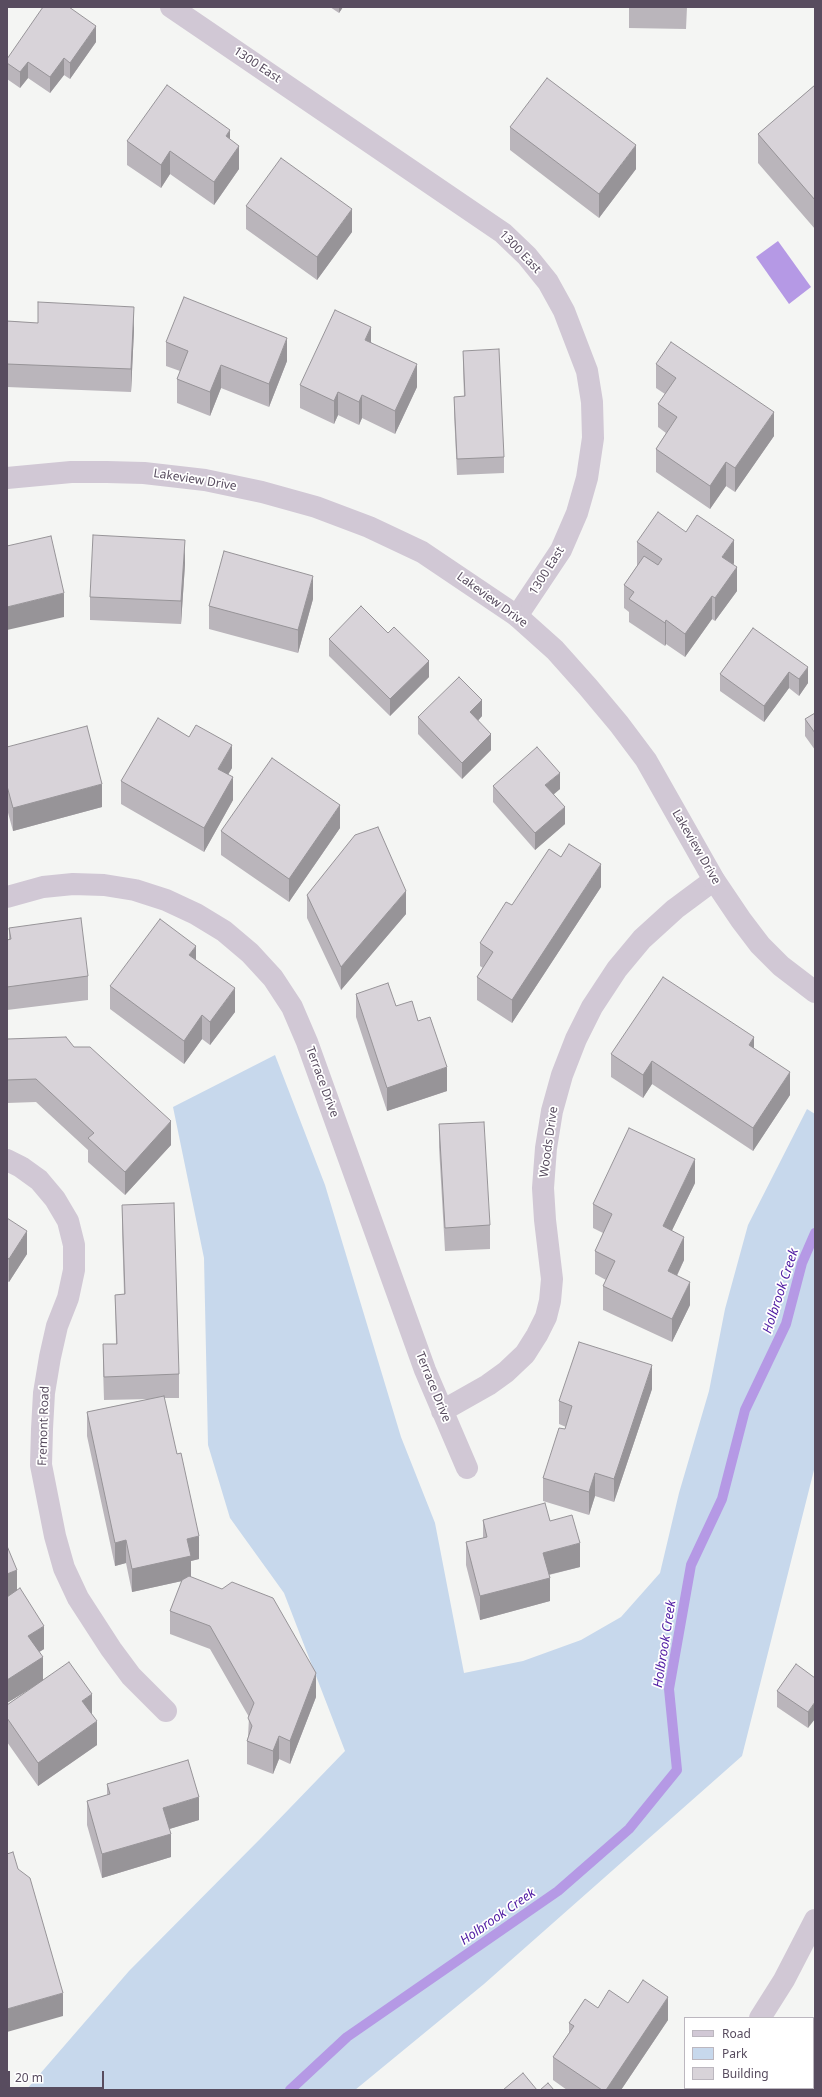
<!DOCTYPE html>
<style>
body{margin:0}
#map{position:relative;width:822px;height:2097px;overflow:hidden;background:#f4f5f3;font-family:"Noto Sans",sans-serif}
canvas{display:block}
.frame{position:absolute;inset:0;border:8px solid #584c5f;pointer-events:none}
.legend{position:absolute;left:684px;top:2017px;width:130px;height:72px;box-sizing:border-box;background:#fff;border:1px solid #bcb7bf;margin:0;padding:5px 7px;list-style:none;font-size:12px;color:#584c5f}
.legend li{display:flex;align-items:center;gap:8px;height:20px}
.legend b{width:20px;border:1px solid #bcb7bf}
.scale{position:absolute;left:8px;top:2071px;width:96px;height:18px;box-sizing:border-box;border:2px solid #584c5f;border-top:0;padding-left:5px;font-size:12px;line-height:14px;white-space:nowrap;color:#584c5f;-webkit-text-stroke:3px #fff;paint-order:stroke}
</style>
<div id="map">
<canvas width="822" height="2097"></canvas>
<div class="frame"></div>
<ul class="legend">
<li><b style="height:5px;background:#d1c8d5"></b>Road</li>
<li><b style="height:11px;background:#c7d8ec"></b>Park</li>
<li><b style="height:11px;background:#d8d3d9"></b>Building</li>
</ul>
<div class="scale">20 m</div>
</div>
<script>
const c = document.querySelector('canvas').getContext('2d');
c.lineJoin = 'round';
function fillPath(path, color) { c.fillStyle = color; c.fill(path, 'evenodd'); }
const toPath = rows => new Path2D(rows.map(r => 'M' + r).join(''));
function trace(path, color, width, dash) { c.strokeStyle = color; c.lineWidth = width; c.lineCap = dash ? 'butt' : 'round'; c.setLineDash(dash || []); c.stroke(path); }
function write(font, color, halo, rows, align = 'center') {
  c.font = font + ' "Noto Sans",sans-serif'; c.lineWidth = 3.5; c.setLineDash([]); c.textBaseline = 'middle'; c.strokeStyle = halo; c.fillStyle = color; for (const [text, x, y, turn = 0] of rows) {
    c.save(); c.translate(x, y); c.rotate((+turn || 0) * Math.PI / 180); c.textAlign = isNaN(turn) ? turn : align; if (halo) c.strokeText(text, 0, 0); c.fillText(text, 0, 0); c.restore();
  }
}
fillPath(toPath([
 [275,1055,325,1185,401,1437,435,1523,464,1673,523,1661,581,1640,621,1617,660,1573,679,1493,709,1391,725,1309,748,1225,807,1109,815,1114,815,1466,742,1756,484,1984,355,2090,26,2090,129,1971,261,1838,345,1751,284,1593,230,1518,208,1445,204,1258,173,1107]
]), '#c7d8ec');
fillPath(toPath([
 [778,241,811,287,789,304,756,257]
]), '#b599e5');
trace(toPath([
 [290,2090,347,2037,558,1891,629,1829,677,1770,669,1689,691,1565,722,1499,745,1410,786,1324,802,1263,815,1233]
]), '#b599e5', 10);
trace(toPath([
 [171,7,503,233,527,256,548,282,564,311,587,371,592,402,593,438,587,478,577,513,561,550,517,616],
 [7,897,43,887,73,884,104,885,135,890,166,900,196,914,224,931,250,953,273,978,292,1007,307,1042,425,1370,467,1468],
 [7,1160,21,1167,39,1180,55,1199,68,1221,74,1245,74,1270,68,1298,57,1326,50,1357,44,1393,42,1429,41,1465,55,1536,64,1568,78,1598,111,1649,131,1676,166,1711],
 [442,1411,488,1385,506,1372,525,1354,537,1335,546,1317,550,1301,552,1279,545,1220,543,1188,546,1148,552,1111,562,1075,576,1039,592,1007,617,969,642,939,675,909,714,880],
 [760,2018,784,1980,815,1920],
 [703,2090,705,2088]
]), '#d1c8d5', 22);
trace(toPath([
 [7,478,71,472,107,472,144,473,205,480,262,492,316,507,369,527,422,552,517,616,555,650,588,687,619,724,646,760,714,880,741,920,760,945,781,966,815,992]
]), '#d1c8d5', 22);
fillPath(toPath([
 [330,7,343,7,339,13],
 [629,7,687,7,686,29,629,28],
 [96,42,70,79,64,75,50,93,28,78,20,88,7,79,7,59],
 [815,85,815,229,758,163,758,134],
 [510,127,636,169,599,218,510,150],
 [230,139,239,169,214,205,170,174,161,188,127,165,127,141],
 [246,206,352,232,317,280,246,229],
 [7,321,134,330,131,392,7,387],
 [166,342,287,361,269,407,221,388,210,416,177,403,177,379,180,371,166,366],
 [371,342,417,387,395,434,362,418,359,425,338,415,334,424,300,408,300,385],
 [463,351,504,457,504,473,457,475,454,413,454,397,464,396,463,368],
 [656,364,774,436,735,492,726,486,710,509,656,472,656,449,666,433,658,427,658,404,665,394,656,388],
 [686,532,734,563,733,565,737,591,715,621,712,619,685,657,666,644,665,646,629,622,629,612,624,608,624,585,637,566,637,542],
 [185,564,181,624,90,620,90,597],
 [313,599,298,653,209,629,209,606],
 [753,628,808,683,799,696,789,688,764,722,720,691,720,674],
 [329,639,429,677,390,716,329,656],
 [815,713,815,750,805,736,805,719],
 [482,716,478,721,491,750,462,779,418,734,418,717],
 [7,747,102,807,13,831,7,809],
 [232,768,228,774,233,800,204,852,121,804,121,781],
 [493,786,560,789,553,794,565,824,535,850,493,802],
 [340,828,289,902,221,855,221,831],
 [601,887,512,1023,477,1000,477,977,483,968,480,966,480,943,512,905],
 [307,895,406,914,341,990,307,918],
 [9,928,88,976,88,1000,7,1010,7,940,9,940],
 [110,986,235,1012,210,1045,202,1039,184,1064,110,1009],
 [356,994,396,1006,418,1021,447,1091,387,1111,356,1017],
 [7,1039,74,1047,171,1145,125,1195,88,1162,88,1150,36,1102,7,1103],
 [754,1048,790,1095,753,1151,652,1084,643,1098,611,1077,611,1054],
 [439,1124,490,1225,490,1249,445,1251,439,1147],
 [695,1183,672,1230,684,1260,677,1276,690,1305,672,1342,603,1310,603,1286,606,1280,595,1274,595,1251,603,1233,593,1228,593,1204],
 [122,1205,179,1374,179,1398,164,1398,199,1559,191,1561,191,1577,316,1697,290,1764,279,1759,273,1774,247,1764,247,1741,248,1737,249,1717,210,1649,170,1634,170,1611,182,1581,132,1592,126,1563,115,1566,87,1436,87,1412,149,1399,104,1400,103,1367,103,1344,116,1344,115,1295,124,1294,122,1228],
 [7,1218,27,1254,9,1282,7,1281],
 [652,1389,614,1502,595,1496,589,1515,543,1501,543,1478,566,1427,559,1424,559,1401],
 [483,1520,550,1521,580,1567,549,1575,550,1601,480,1620,466,1565,466,1542,483,1538],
 [7,1546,17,1590,44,1649,39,1652,43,1680,92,1714,97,1745,38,1786,7,1742,7,1705,36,1685,7,1703],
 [815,1678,808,1728,777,1707,777,1691],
 [107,1784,199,1820,169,1829,171,1857,102,1878,87,1825,87,1801,107,1795],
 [628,2003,668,2020,621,2090,567,2090,553,2080,553,2057,569,2033,569,2023,598,2008]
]), '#bab5bb');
fillPath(toPath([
 [339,7,343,7,339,13],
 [96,26,96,42,70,79,70,63],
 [64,58,64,75,50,93,50,77],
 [28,62,28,78,20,88,20,72],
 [230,130,230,153,226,136],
 [636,145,636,169,599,218,599,194],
 [239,146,239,169,214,205,214,182],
 [170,151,170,174,161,188,161,165],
 [352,209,352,232,317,280,317,257],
 [134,307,134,330,131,392,131,369],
 [371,327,371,350,365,340],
 [287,338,287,361,269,407,269,384],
 [417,364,417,387,395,434,395,411],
 [221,365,221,388,210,416,210,392],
 [338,392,338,415,334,424,334,401],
 [362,395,362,418,359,425,359,402],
 [774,412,774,436,735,492,735,468],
 [726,462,726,486,710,509,710,486],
 [185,540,185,564,181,624,181,601],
 [734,540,734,563,722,580,722,557],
 [737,567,737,591,715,621,715,598],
 [313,576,313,599,298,653,298,630],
 [64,593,64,617,7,630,7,607],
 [712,596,712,619,685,657,685,634],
 [666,620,666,644,665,646,665,623],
 [429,661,429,677,390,716,390,699],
 [808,667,808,683,799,696,799,679],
 [789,672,789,688,764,722,764,706],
 [482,700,482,716,470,729,470,712],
 [491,734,491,750,462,779,462,763],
 [232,745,232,768,218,792,218,769],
 [560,773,560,789,545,802,545,785],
 [233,777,233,800,204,852,204,828],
 [102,784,102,807,13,831,13,808],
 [340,805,340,828,289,902,289,879],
 [565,807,565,824,535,850,535,833],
 [601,864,601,887,512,1023,512,1000],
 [406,891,406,914,341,990,341,967],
 [196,946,196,969,189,955],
 [235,988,235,1012,210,1045,210,1022],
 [202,1015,202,1039,184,1064,184,1041],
 [754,1037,754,1060,749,1045],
 [652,1061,652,1084,643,1098,643,1075],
 [447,1067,447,1091,387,1111,387,1088],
 [790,1072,790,1095,753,1151,753,1128],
 [171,1121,171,1145,125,1195,125,1172],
 [695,1159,695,1183,663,1249,663,1226],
 [27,1231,27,1254,9,1282,9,1259],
 [684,1237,684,1260,668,1294,668,1271],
 [690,1282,690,1305,672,1342,672,1319],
 [652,1365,652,1389,614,1502,614,1479],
 [595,1473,595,1496,589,1515,589,1492],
 [199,1536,199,1559,191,1561,191,1579,132,1592,132,1569,187,1539],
 [126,1540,126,1563,115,1566,115,1543],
 [580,1543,580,1567,543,1576,543,1553],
 [17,1570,17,1594,7,1598,7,1574],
 [550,1578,550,1601,480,1620,480,1596],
 [44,1626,44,1649,28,1659,28,1636],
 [43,1657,43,1681,7,1703,7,1680],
 [316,1673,316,1697,290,1764,290,1741],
 [92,1694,92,1718,82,1701],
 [815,1702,815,1719,808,1728,808,1712],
 [97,1721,97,1745,38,1786,38,1763],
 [279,1736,279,1759,273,1774,273,1751],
 [199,1797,199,1820,163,1831,163,1808],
 [171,1834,171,1857,102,1878,102,1854],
 [63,1993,63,2016,7,2032,7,2009],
 [668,1997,668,2020,621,2090,606,2090]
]), '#979498');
const building = toPath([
 [43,7,69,7,96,26,70,63,64,58,50,77,28,62,20,72,7,63,7,59,43,7],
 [547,78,636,145,599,194,510,127,547,78],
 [167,85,230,130,226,136,239,146,214,182,170,151,161,165,127,141,167,85],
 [815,85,815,200,758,134,815,85],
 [281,158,352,209,317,257,246,206,281,158],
 [184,297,287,338,269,384,221,365,210,392,177,379,188,351,166,342,184,297],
 [38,302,134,307,131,369,7,364,7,321,38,323,38,302],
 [335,310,371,327,365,340,417,364,395,411,362,395,359,402,338,392,334,401,300,385,335,310],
 [671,342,774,412,735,468,726,462,710,486,656,449,677,417,658,404,676,378,656,364,671,342],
 [499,349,504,457,457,459,454,397,465,396,463,351,499,349],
 [658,512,686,532,697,515,734,540,722,557,737,567,715,598,712,596,685,634,666,620,665,623,629,599,634,592,624,585,644,556,658,565,662,559,637,542,658,512],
 [93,535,185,540,181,601,90,597,93,535],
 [51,536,64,593,7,607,7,546,51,536],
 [224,551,313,576,298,630,209,606,224,551],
 [361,606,388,633,394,627,429,661,390,699,329,639,361,606],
 [753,628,808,667,799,679,789,672,764,706,720,674,753,628],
 [459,677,482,700,470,712,491,734,462,763,418,717,459,677],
 [815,713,815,733,805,719,815,713],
 [158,718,189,737,196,725,232,745,218,769,233,777,204,828,121,781,158,718],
 [87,726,102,784,13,808,7,786,7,747,87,726],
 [537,747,560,773,545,785,565,807,535,833,493,786,537,747],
 [272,758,340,805,289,879,221,831,272,758],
 [378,827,406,891,341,967,307,895,355,835,378,827],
 [569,844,601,864,512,1000,477,977,493,952,480,943,506,902,512,905,549,849,561,857,569,844],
 [81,918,88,976,7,987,7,940,11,939,9,928,81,918],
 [160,919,196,946,189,955,235,988,210,1022,202,1015,184,1041,110,986,160,919],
 [663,977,754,1037,749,1045,790,1072,753,1128,652,1061,643,1075,611,1054,663,977],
 [388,983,396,1006,412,1001,418,1021,430,1017,447,1067,387,1088,356,994,388,983],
 [66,1037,74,1047,90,1047,171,1121,125,1172,88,1138,94,1133,36,1079,7,1080,7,1039,66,1037],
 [484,1122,490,1225,445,1228,439,1124,484,1122],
 [629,1128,695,1159,663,1226,684,1237,668,1271,690,1282,672,1319,603,1286,615,1261,595,1251,612,1214,593,1204,629,1128],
 [174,1203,179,1374,104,1377,103,1344,117,1344,115,1295,125,1294,122,1205,174,1203],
 [7,1218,27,1231,9,1259,7,1258,7,1218],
 [579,1342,652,1365,614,1479,595,1473,589,1492,543,1478,559,1428,565,1429,572,1406,559,1401,579,1342],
 [164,1396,177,1454,181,1453,199,1536,187,1539,191,1556,132,1569,126,1540,115,1543,87,1412,164,1396],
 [545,1503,550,1521,572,1515,580,1543,543,1553,550,1578,480,1596,466,1542,487,1537,483,1520,545,1503],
 [7,1546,17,1570,7,1574,7,1546],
 [189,1576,222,1589,232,1582,273,1598,316,1673,290,1741,279,1736,273,1751,247,1741,252,1726,248,1718,254,1703,210,1626,170,1611,182,1580,189,1576],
 [20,1588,44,1626,28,1636,43,1657,7,1680,7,1597,20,1588],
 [69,1662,92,1694,82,1701,97,1721,38,1763,7,1718,7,1705,69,1662],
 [796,1664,815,1678,815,1702,808,1712,777,1691,796,1664],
 [188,1760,199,1797,163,1808,171,1834,102,1854,87,1801,110,1794,107,1784,188,1760],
 [13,1852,18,1869,30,1878,63,1993,7,2009,7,1854,13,1852],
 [643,1980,668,1997,606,2090,602,2090,553,2057,574,2026,569,2023,585,1999,598,2008,609,1990,628,2003,643,1980],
 [815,2069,815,2090,795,2090,797,2088,813,2088,813,2071,815,2069],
 [523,2073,537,2090,503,2090,523,2073],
 [548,2083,554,2090,540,2090,548,2083]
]);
fillPath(building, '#d8d3d9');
trace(building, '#979498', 1);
write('12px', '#584c5f', '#fff', [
 ["1300 East",257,65,34],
 ["1300 East",520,252,46],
 ["Lakeview Drive",195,480,9],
 ["1300 East",547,571,-58],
 ["Lakeview Drive",492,600,36],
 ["Lakeview Drive",696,847,60],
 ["Terrace Drive",322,1082,70],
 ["Woods Drive",549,1142,-82],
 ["Terrace Drive",433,1387,68],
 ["Fremont Road",44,1426,-88]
]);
write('italic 13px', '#4e1ba2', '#fff', [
 ["Holbrook Creek",781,1291,-72],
 ["Holbrook Creek",665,1644,-81],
 ["Holbrook Creek",498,1917,-35]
]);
</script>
